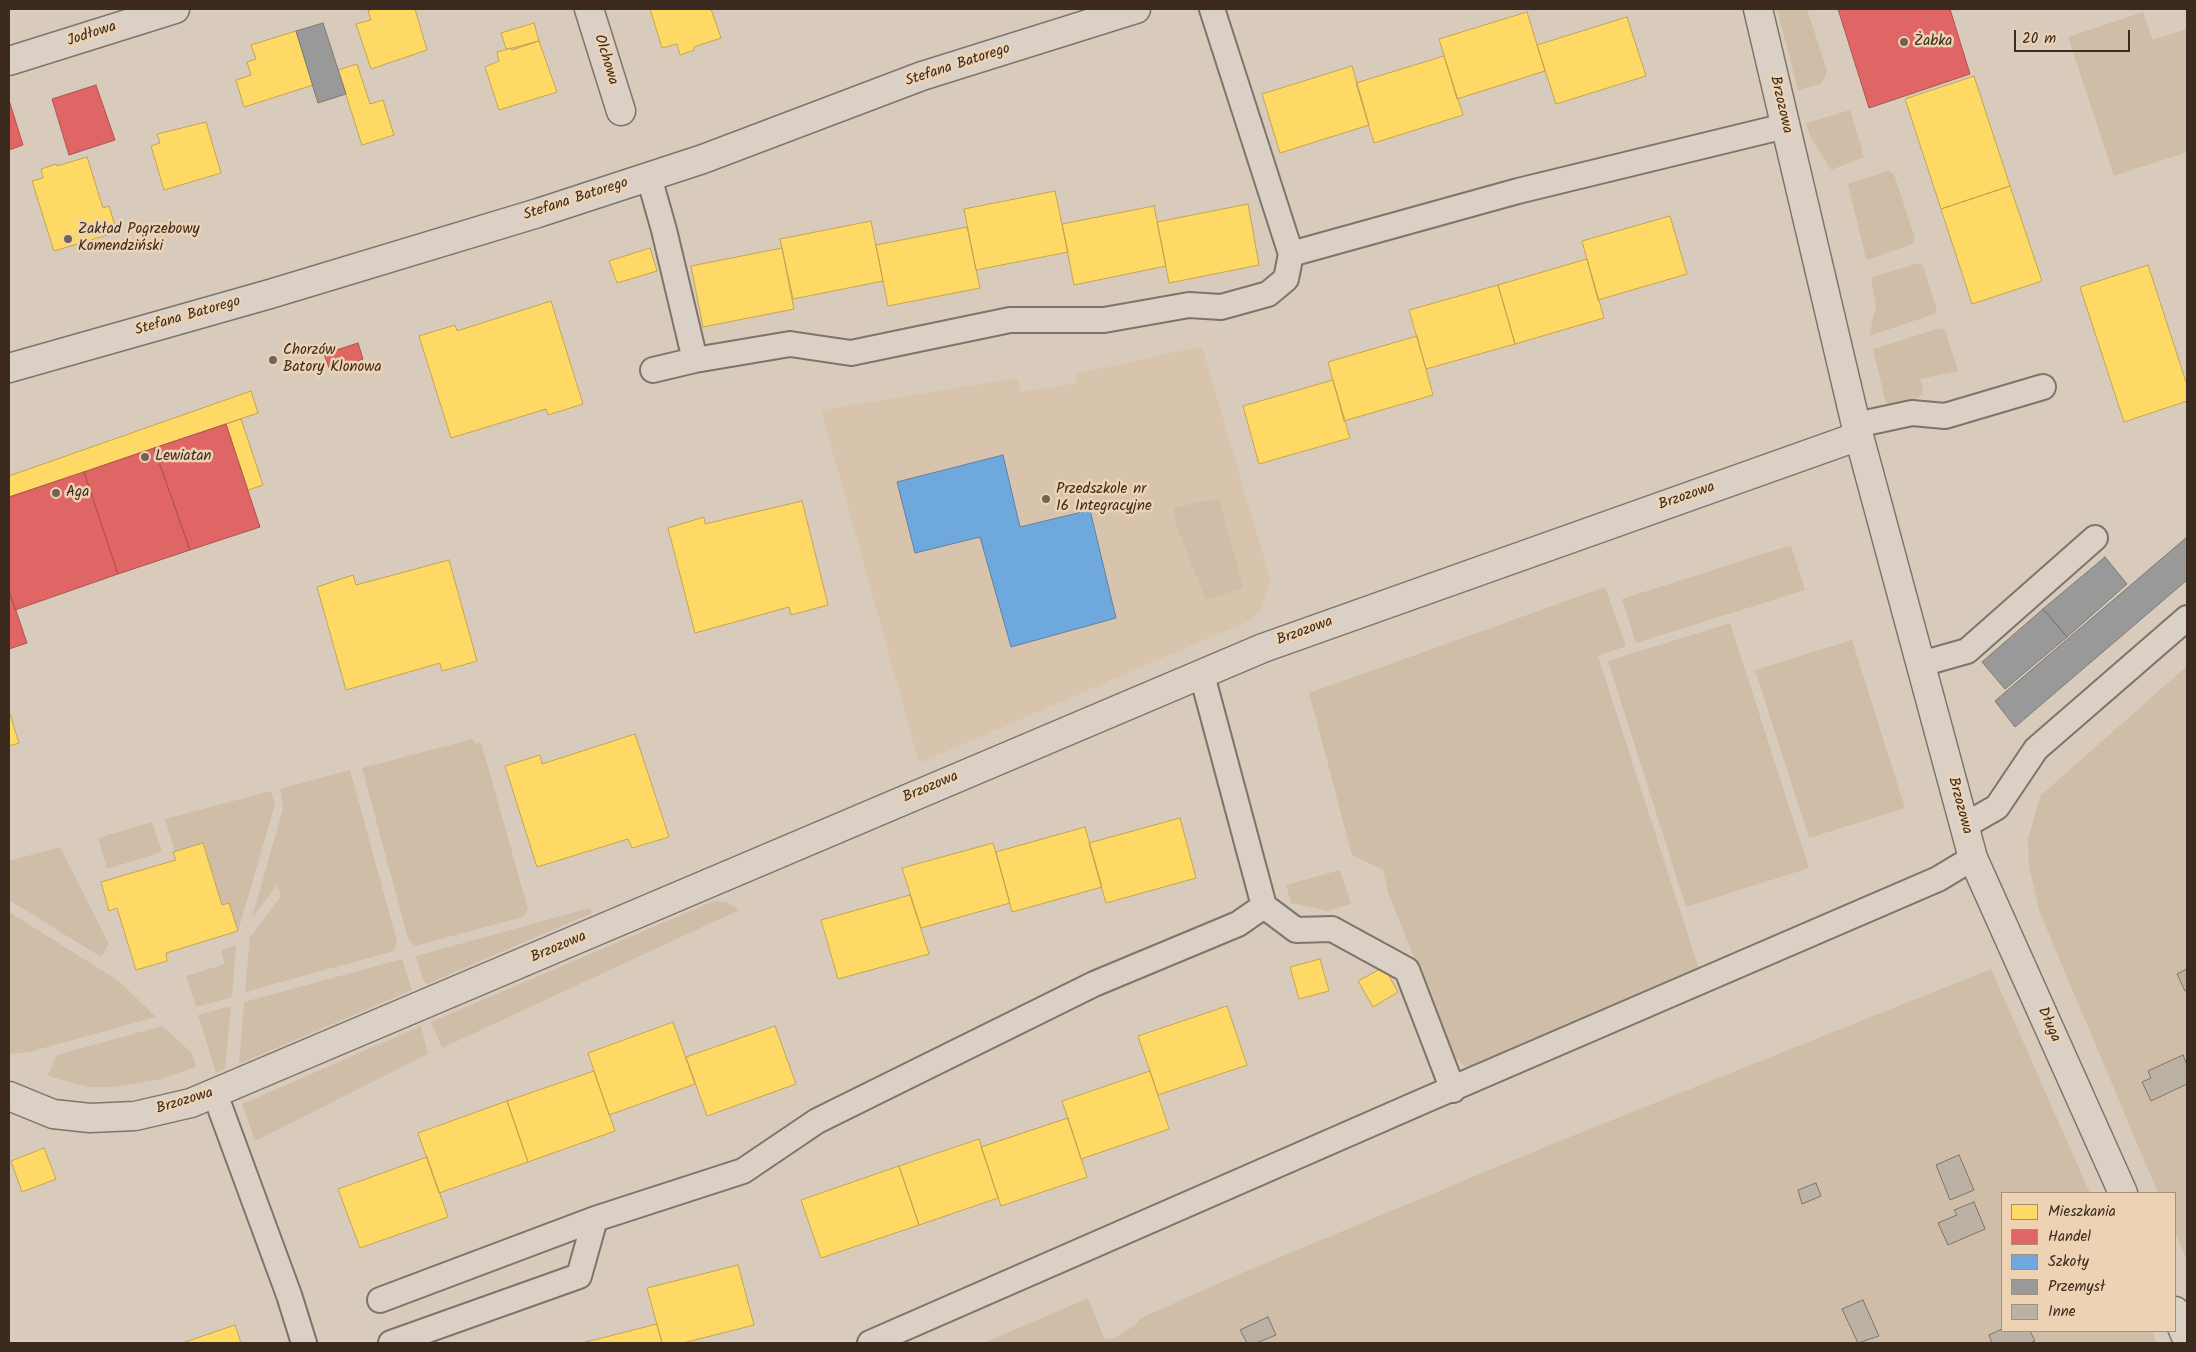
<!DOCTYPE html>
<meta charset="utf-8">
<style>
body{margin:0}
#map{position:relative;width:2196px;height:1352px;overflow:hidden;background:#d9cbbb;font-family:Kalam,sans-serif}
canvas{display:block}
.frame{position:absolute;inset:0;border:10px solid #3b2a1e;pointer-events:none}
.legend{position:absolute;left:2001px;top:1192px;width:175px;height:140px;box-sizing:border-box;background:#edd3b4;border:1px solid #a68f78;margin:0;padding:6px 9px;list-style:none;font-size:15px;color:#3b2a1e}
.legend li{display:flex;align-items:center;gap:10px;height:25px}
.legend b{width:25px;border:1px solid #a68f78}
.scale{position:absolute;left:2014px;top:30px;width:116px;height:22px;box-sizing:border-box;border:2px solid #3b2a1e;border-top:0;padding-left:6px;font-size:15px;line-height:18px;white-space:nowrap;color:#3b2a1e;-webkit-text-stroke:4px #edd3b4;paint-order:stroke}
</style>
<div id="map">
<canvas width="2196" height="1352"></canvas>
<div class="frame"></div>
<ul class="legend">
<li><b style="height:14px;background:#ffd966"></b>Mieszkania</li>
<li><b style="height:14px;background:#e06666"></b>Handel</li>
<li><b style="height:14px;background:#6fa8dc"></b>Szkoły</li>
<li><b style="height:14px;background:#999"></b>Przemysł</li>
<li><b style="height:14px;background:#bcb1a5"></b>Inne</li>
</ul>
<div class="scale">20 m</div>
</div>
<script>
const c = document.querySelector('canvas').getContext('2d');
c.lineJoin = 'round';
function fillPath(path, color) { c.fillStyle = color; c.fill(path, 'evenodd'); }
const toPath = rows => new Path2D(rows.map(r => 'M' + r).join(''));
function trace(path, color, width, dash) { c.strokeStyle = color; c.lineWidth = width; c.lineCap = dash ? 'butt' : 'round'; c.setLineDash(dash || []); c.stroke(path); }
function write(font, color, halo, rows, align = 'center') {
  c.font = font + ' Kalam,sans-serif'; c.lineWidth = 5; c.setLineDash([]); c.textBaseline = 'middle'; c.strokeStyle = halo; c.fillStyle = color; for (const [text, x, y, turn = 0] of rows) {
    c.save(); c.translate(x, y); c.rotate((+turn || 0) * Math.PI / 180); c.textAlign = isNaN(turn) ? turn : align; if (halo) c.strokeText(text, 0, 0); c.fillText(text, 0, 0); c.restore();
  }
}
fillPath(toPath([
 [1202,346,1271,582,1261,609,1251,620,919,763,821,410,1018,378,1021,392,1077,383,1076,374]
]), '#d8c4ad');
fillPath(toPath([
 [1777,9,1807,9,1827,70,1825,77,1820,84,1798,90],
 [2143,12,2153,40,2187,29,2187,152,2114,176,2068,37],
 [1850,110,1864,157,1831,170,1810,136,1806,123],
 [1888,171,1894,174,1915,238,1912,244,1868,260,1866,259,1848,184],
 [1919,263,1923,266,1937,310,1934,314,1869,336,1876,306,1871,277],
 [1940,328,1945,330,1958,371,1920,379,1923,389,1921,395,1911,403,1900,405,1886,403,1873,349],
 [1219,498,1243,588,1206,600,1177,528,1174,508],
 [1791,545,1805,590,1636,643,1622,599],
 [1605,587,1626,646,1598,656,1699,969,1467,1069,1452,1054,1389,895,1383,870,1352,855,1309,693],
 [1730,623,1809,868,1686,907,1608,661],
 [1852,640,1905,808,1809,838,1755,670],
 [2187,666,2187,1261,2175,1232,2175,1193,2158,1193,2040,913,2029,867,2028,839,2040,796],
 [473,739,476,744,481,742,528,909,523,917,415,946,408,939,362,768],
 [350,770,397,941,394,951,245,992,250,937,281,896,277,885,252,918,283,808,280,789],
 [271,791,275,805,238,931,229,903,222,905,175,851,165,819],
 [152,822,162,852,107,869,98,838],
 [60,847,109,944,101,957,9,900,9,861],
 [1340,870,1351,904,1328,911,1291,903,1286,885],
 [714,901,727,902,739,910,442,1048,431,1022],
 [590,908,592,913,427,984,424,982,416,956],
 [9,912,119,981,156,1017,29,1052,9,1054],
 [236,945,232,997,196,1007,186,976,225,964,221,950],
 [402,959,412,990,239,1064,244,1002],
 [1991,969,2090,1193,2002,1193,2002,1331,2152,1331,2157,1343,984,1343,1088,1298,1104,1338,1113,1339,1134,1326,1141,1318,1244,1272,1557,1142],
 [231,1006,225,1069,216,1073,198,1015],
 [162,1026,192,1053,196,1067,161,1079,112,1087,89,1087,58,1079,48,1075,57,1055],
 [421,1026,428,1054,255,1141,242,1104]
]), '#d0bda7');
const homes = toPath([
 [373,9,415,9,427,50,371,69,356,24,371,20,368,11,373,9],
 [650,9,711,9,721,38,694,47,694,50,680,55,677,44,662,48,650,9],
 [1527,12,1545,71,1457,99,1439,39,1527,12],
 [1627,17,1646,76,1556,104,1537,45,1627,17],
 [534,23,539,41,512,50,511,48,506,49,501,33,534,23],
 [296,31,313,85,244,107,236,80,251,75,247,62,256,59,251,45,296,31],
 [539,41,557,92,499,110,485,67,499,61,497,52,539,41],
 [1444,56,1463,115,1374,143,1356,83,1444,56],
 [357,64,370,104,383,100,394,135,362,145,338,70,357,64],
 [1352,66,1369,125,1280,153,1262,94,1352,66],
 [1974,76,2010,186,1941,209,1905,99,1974,76],
 [206,122,221,173,164,190,151,146,160,143,157,134,206,122],
 [87,157,103,208,109,206,117,232,54,251,32,181,43,178,41,169,56,164,57,166,87,157],
 [2010,186,2042,281,1972,304,1941,209,2010,186],
 [1055,191,1068,252,976,270,964,209,1055,191],
 [1248,204,1259,265,1169,283,1157,222,1248,204],
 [1154,206,1166,266,1074,285,1062,224,1154,206],
 [1670,216,1687,274,1598,300,1582,241,1670,216],
 [871,221,883,281,793,299,780,239,871,221],
 [967,227,980,288,888,306,876,245,967,227],
 [650,248,657,271,617,283,609,261,650,248],
 [782,248,794,309,703,327,691,266,782,248],
 [1587,259,1604,318,1515,344,1498,285,1587,259],
 [2148,265,2187,385,2187,401,2124,422,2080,287,2148,265],
 [1498,285,1515,344,1426,369,1409,310,1498,285],
 [551,301,583,404,548,415,546,409,451,438,419,336,455,325,457,331,551,301],
 [1417,336,1433,395,1344,421,1328,362,1417,336],
 [1333,380,1350,438,1259,464,1243,406,1333,380],
 [251,391,258,413,9,497,9,476,251,391],
 [241,419,263,485,248,490,226,424,241,419],
 [802,501,828,605,791,615,789,607,695,633,668,528,704,517,705,524,802,501],
 [449,560,477,661,442,671,440,663,346,690,317,587,353,575,356,585,449,560],
 [9,711,19,743,9,746,9,711],
 [635,734,669,837,632,848,628,839,537,867,505,766,540,755,542,764,635,734],
 [1180,818,1196,878,1106,903,1089,843,1180,818],
 [1085,827,1102,887,1012,912,996,852,1085,827],
 [203,843,222,905,229,903,238,931,166,953,167,961,136,970,117,908,109,911,101,882,176,860,173,852,203,843],
 [993,843,1010,903,921,928,902,868,993,843],
 [910,895,929,954,838,979,821,920,910,895],
 [1320,959,1329,991,1299,999,1290,967,1320,959],
 [1384,967,1398,992,1373,1007,1358,981,1384,967],
 [1227,1006,1247,1065,1158,1095,1138,1036,1227,1006],
 [673,1022,695,1084,609,1115,588,1053,673,1022],
 [775,1026,796,1084,707,1116,686,1057,775,1026],
 [594,1071,615,1131,528,1162,507,1101,594,1071],
 [1150,1071,1169,1129,1081,1159,1062,1101,1150,1071],
 [507,1101,528,1162,439,1193,418,1133,507,1101],
 [1068,1118,1087,1177,1001,1206,981,1147,1068,1118],
 [979,1139,998,1198,919,1225,899,1166,979,1139],
 [44,1148,56,1179,22,1192,11,1161,44,1148],
 [427,1157,448,1217,360,1248,338,1189,427,1157],
 [899,1166,919,1225,821,1258,801,1200,899,1166],
 [738,1265,754,1325,683,1343,662,1343,647,1288,738,1265],
 [657,1324,662,1343,582,1343,657,1324],
 [235,1325,241,1343,182,1343,235,1325]
]);
fillPath(homes, '#ffd966');
trace(homes, '#c4a450', 1);
const shops = toPath([
 [1838,9,1950,9,1970,74,1869,108,1838,9],
 [96,85,115,140,69,155,52,99,96,85],
 [9,100,23,145,9,150,9,100],
 [358,343,363,359,330,370,324,354,358,343],
 [226,424,260,527,190,550,154,448,226,424],
 [154,448,190,550,118,574,84,472,154,448],
 [84,472,118,574,15,610,9,590,9,497,84,472],
 [9,590,27,643,9,649,9,590]
]);
fillPath(shops, '#e06666');
trace(shops, '#ae5450', 1);
const schools = toPath([
 [1003,455,1020,527,1090,510,1116,618,1011,647,980,537,915,553,897,482,1003,455]
]);
fillPath(schools, '#6fa8dc');
trace(schools, '#5f82a3', 1);
const industry = toPath([
 [323,23,346,94,318,103,296,31,323,23],
 [2187,537,2187,580,2015,727,1995,701,2187,537],
 [2105,557,2127,584,2067,637,2043,609,2105,557],
 [2043,609,2067,637,2005,689,1982,662,2043,609]
]);
fillPath(industry, '#999');
trace(industry, '#7d7874', 1);
const building = toPath([
 [2187,969,2187,990,2185,991,2177,974,2187,969],
 [2183,1055,2187,1065,2187,1084,2151,1101,2142,1082,2151,1078,2148,1071,2183,1055],
 [1959,1155,1974,1190,1950,1200,1936,1165,1959,1155],
 [1816,1183,1821,1196,1802,1204,1798,1190,1816,1183],
 [1974,1202,1985,1229,1948,1245,1938,1223,1957,1215,1954,1210,1974,1202],
 [1863,1300,1879,1336,1858,1343,1842,1309,1863,1300],
 [1268,1317,1276,1335,1256,1343,1247,1343,1240,1330,1268,1317],
 [2002,1329,2002,1331,2030,1331,2035,1341,2029,1343,1992,1343,1989,1335,2002,1329]
]);
fillPath(building, '#bcb1a5');
trace(building, '#7d746a', 1);
const lane = toPath([
 [1212,9,1291,254],
 [649,177,664,230,695,360],
 [653,370,695,360,790,344,851,353,1010,320,1104,320,1189,305,1221,307,1268,294,1286,279,1291,254,1518,191,1785,126],
 [1856,425,1912,413,1945,416,2043,387],
 [1921,664,1967,651,2095,538],
 [1964,826,1997,807,2036,749,2187,618],
 [1264,906,1296,930,1332,929,1407,970,1453,1090],
 [215,1094,289,1295,304,1343],
 [380,1300,595,1219],
 [391,1343,579,1276,595,1219,743,1171,817,1121,1094,984,1238,924,1264,906,1202,675],
 [870,1343,1428,1099,1938,879,1973,858]
]);
const street = toPath([
 [589,9,621,111],
 [1758,9,1856,425,1973,858,2123,1193],
 [9,61,175,9],
 [9,1096,53,1114,90,1118,135,1116,191,1103,1263,648,1859,436],
 [2175,1311,2187,1339]
]);
const secondary = toPath([
 [9,368,270,294,538,213,703,159,922,76,1136,9]
]);
trace(lane, '#7d746a', 28);
trace(street, '#7d746a', 31);
trace(secondary, '#7d746a', 31);
trace(lane, '#dad0c5', 24);
trace(street, '#dad0c5', 28);
trace(secondary, '#dad0c5', 28);
for (const [x, y, r, color] of [
 [1904,42,5,"#726255"],
 [68,239,5,"#726255"],
 [273,360,5,"#726255"],
 [145,457,5,"#726255"],
 [56,493,5,"#726255"],
 [1046,499,5,"#726255"]
]) { const dot = new Path2D(); dot.arc(x, y, r, 0, 2 * Math.PI); c.fillStyle = color; c.fill(dot); trace(dot, '#edd3b4', 2); }
write('15px', '#3b2a1e', '#edd3b4', [
 ["Jodłowa",92,35,-18],
 ["Olchowa",605,60,73],
 ["Stefana Batorego",958,66,-18],
 ["Brzozowa",1780,105,77],
 ["Stefana Batorego",576,200,-18],
 ["Stefana Batorego",188,317,-16],
 ["Brzozowa",1687,497,-19],
 ["Brzozowa",1305,632,-20],
 ["Brzozowa",931,788,-23],
 ["Brzozowa",1959,806,75],
 ["Brzozowa",559,948,-23],
 ["Długa",2048,1025,66],
 ["Brzozowa",185,1102,-17]
]);
write('15px', '#3b2a1e', '#edd3b4', [
 ["Żabka",1914,42],
 ["Zakład Pogrzebowy",78,230],
 ["Komendziński",78,247],
 ["Chorzów",283,351],
 ["Batory Klonowa",283,368],
 ["Lewiatan",155,457],
 ["Przedszkole nr",1056,490],
 ["16 Integracyjne",1056,507],
 ["Aga",66,493]
], 'left');
</script>
